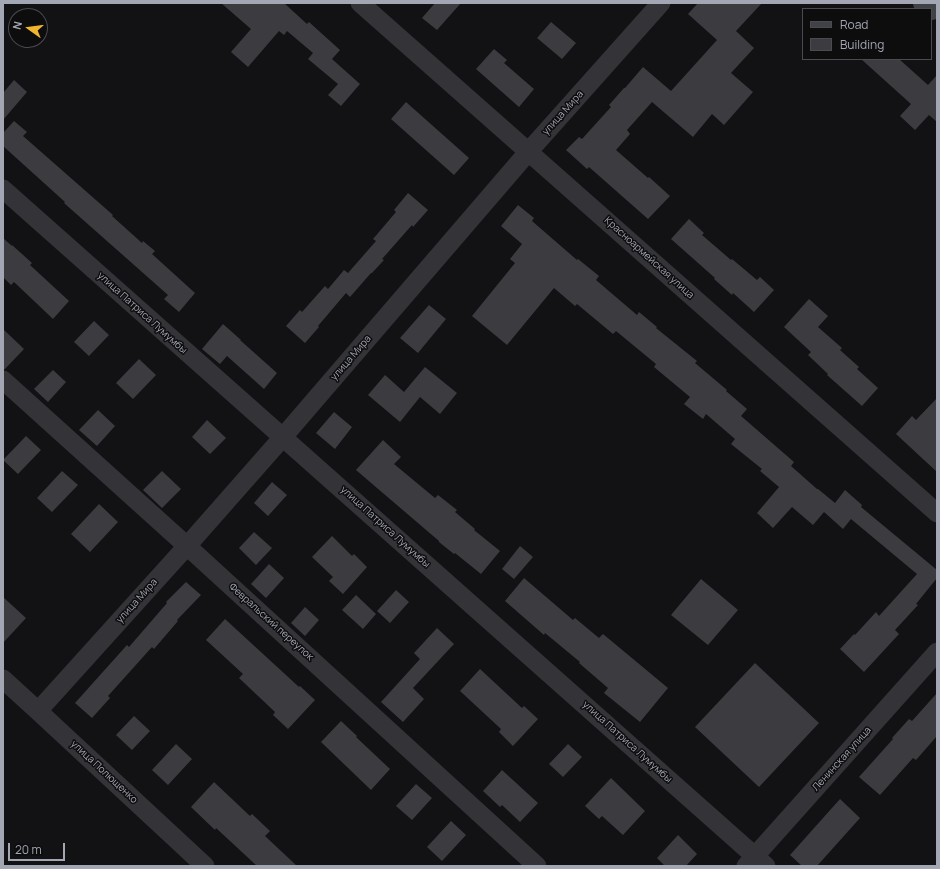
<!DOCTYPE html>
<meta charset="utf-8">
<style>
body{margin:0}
#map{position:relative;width:940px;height:869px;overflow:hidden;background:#121113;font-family:Manrope,sans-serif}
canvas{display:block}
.frame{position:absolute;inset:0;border:4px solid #a3a7b4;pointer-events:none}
.legend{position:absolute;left:802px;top:8px;width:130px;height:52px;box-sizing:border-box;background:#0d0d0e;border:1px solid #494b50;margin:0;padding:5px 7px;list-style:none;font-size:12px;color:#a3a7b4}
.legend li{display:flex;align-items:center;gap:8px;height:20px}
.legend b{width:20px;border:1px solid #494b50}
.north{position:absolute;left:8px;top:8px;width:40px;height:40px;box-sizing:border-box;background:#0d0d0e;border:1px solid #494b50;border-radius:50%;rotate:284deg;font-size:11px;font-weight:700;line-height:16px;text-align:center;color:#a3a7b4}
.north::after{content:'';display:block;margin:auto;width:14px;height:18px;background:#efb62e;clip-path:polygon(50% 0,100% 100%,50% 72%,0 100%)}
.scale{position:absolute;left:8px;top:843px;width:57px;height:18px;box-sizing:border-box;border:2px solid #a3a7b4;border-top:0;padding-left:5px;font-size:12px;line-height:14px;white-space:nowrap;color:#a3a7b4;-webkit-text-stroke:3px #0d0d0e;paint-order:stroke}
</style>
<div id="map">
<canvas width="940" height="869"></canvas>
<div class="frame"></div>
<ul class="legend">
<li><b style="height:5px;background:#414248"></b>Road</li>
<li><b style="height:11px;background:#3c3c40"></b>Building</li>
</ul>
<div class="north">N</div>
<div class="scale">20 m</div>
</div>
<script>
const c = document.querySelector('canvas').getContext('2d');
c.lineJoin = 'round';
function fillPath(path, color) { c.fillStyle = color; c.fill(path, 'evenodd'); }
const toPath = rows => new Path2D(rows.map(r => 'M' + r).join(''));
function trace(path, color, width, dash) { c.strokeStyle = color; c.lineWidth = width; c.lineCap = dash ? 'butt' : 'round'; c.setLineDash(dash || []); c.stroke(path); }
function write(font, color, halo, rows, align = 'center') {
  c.font = font + ' Manrope,sans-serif'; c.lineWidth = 3; c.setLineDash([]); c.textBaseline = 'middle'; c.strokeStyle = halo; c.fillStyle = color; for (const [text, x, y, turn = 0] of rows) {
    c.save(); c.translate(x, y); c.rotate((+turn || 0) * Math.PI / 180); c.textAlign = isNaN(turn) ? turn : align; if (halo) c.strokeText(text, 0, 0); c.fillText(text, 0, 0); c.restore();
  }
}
fillPath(toPath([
 [221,3,284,3,307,24,309,22,340,50,332,59,360,84,341,106,328,95,338,84,308,59,313,53,287,31,284,35,279,31,248,67,231,52,251,29],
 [435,3,461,3,437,30,422,18],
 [698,3,762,3,736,31,754,48,731,73,753,92,724,125,712,114,693,137,652,102,627,130,630,134,616,150,648,178,649,177,670,196,648,219,589,167,587,169,566,150,579,137,582,139,611,107,609,105,624,88,625,88,643,67,671,91,717,40,688,14],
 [551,22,576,43,562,59,537,38],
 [494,49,507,60,504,63,534,89,519,107,476,69],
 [861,59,899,59,928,85,937,75,937,122,929,115,915,130,900,116,911,104],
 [14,80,27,92,3,120,3,93],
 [406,102,469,158,454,175,391,119],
 [14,121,27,132,23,136,113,215,112,216,142,243,143,241,155,251,152,254,195,293,179,312,164,299,168,295,64,203,65,202,3,146,3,133],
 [408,193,428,210,413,227,412,225,382,259,384,260,372,273,371,273,350,297,346,293,318,326,319,327,305,343,286,326,300,310,302,312,325,286,328,289,344,270,348,273,376,241,373,239,396,212,394,210],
 [518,205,534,218,532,221,577,260,578,259,599,276,596,280,637,315,639,312,657,327,656,328,697,361,695,363,727,390,726,391,747,409,741,416,794,462,791,466,817,489,818,489,835,503,845,490,862,505,861,507,937,570,937,578,916,604,918,605,895,630,899,634,864,672,840,649,854,634,855,635,876,612,879,616,917,574,851,519,843,529,824,512,813,525,792,507,773,528,757,513,779,487,760,471,762,469,731,444,735,439,706,414,703,419,684,404,690,397,654,367,656,364,616,331,613,334,577,304,575,306,554,288,507,345,472,316,515,263,510,259,522,244,501,226],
 [689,219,704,233,702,235,731,260,732,259,757,280,760,277,774,290,754,312,733,293,732,295,714,279,715,278,671,239],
 [3,238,12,246,12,245,32,263,30,265,69,301,53,319,14,282,11,285,3,277],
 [809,299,828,316,818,327,842,348,840,350,859,367,857,369,878,388,862,406,827,375,828,374,808,355,811,352,784,327],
 [429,305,446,319,418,353,400,338],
 [94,321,109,335,89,356,74,342],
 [223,324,241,340,240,340,277,373,264,389,227,356,220,364,202,349],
 [3,329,24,349,5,369,3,369],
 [139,359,156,375,133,399,116,383],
 [425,367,457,393,440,414,420,397,400,422,368,395,385,375,404,392],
 [53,370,66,382,48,402,34,389],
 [937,398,937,472,896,434,912,416,916,420],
 [98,410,115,426,97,446,79,430],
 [334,412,352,427,335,449,316,433],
 [207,420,226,438,210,454,192,437],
 [26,436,41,450,18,474,3,460],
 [383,440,401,457,394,464,435,498,438,495,457,510,455,512,475,529,474,530,500,551,481,574,455,553,454,554,439,542,439,541,377,488,356,470],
 [62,471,78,485,52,512,37,498],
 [162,471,181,489,162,508,143,490],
 [272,482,287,495,268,516,254,503],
 [99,504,118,522,90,552,71,534],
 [254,532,272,548,256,565,239,548],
 [332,536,352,556,354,554,367,567,343,594,329,581,333,577,312,557],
 [520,546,533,557,514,579,502,569],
 [269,564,284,578,266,598,251,584],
 [524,578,573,620,575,618,599,638,603,634,668,688,640,722,604,693,608,688,579,663,580,662,545,633,544,635,505,601],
 [701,579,738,610,708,645,671,615],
 [186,582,201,595,177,620,178,621,154,649,152,647,108,696,110,698,92,718,75,703,127,645,129,647,167,603,166,602],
 [396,590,409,602,390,623,377,611],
 [356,595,376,614,363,629,342,610],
 [3,597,26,618,3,643],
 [305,607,319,620,305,636,291,623],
 [225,619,299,687,300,686,315,700,288,729,273,715,275,712,239,678,243,674,206,640],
 [437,628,454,644,413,688,424,699,403,722,381,702,420,659,414,653],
 [755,663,819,723,759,787,695,727],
 [480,669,522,708,524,706,538,719,513,746,499,732,501,729,460,691],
 [937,693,937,736,916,760,913,758,880,795,859,777,893,739,892,738,909,719,912,721],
 [134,716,150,731,132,750,116,735],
 [341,721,357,736,356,737,390,769,371,790,321,742],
 [176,744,192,759,168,785,152,770],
 [568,744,582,757,563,777,549,764],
 [502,770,538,803,520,822,502,805,500,807,483,791],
 [611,778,645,811,623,835,602,816,599,819,585,806],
 [214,782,250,816,252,814,270,831,265,836,297,866,257,866,216,828,215,830,191,807],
 [416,784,432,798,412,820,396,806],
 [840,799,860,818,817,866,802,866,790,855],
 [451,821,466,835,442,861,427,847],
 [678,835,697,854,686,866,665,866,657,858]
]), '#3c3c40');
trace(toPath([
 [360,3,937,513],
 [3,189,766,866],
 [3,380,187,546,537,866],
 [3,679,38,711,205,866],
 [38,711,187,546,283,437,529,151,661,3],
 [746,866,937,652]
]), '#333338', 19);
trace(toPath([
 [924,3,931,9]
]), '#414248', 22);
write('10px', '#a3a7b4', '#0d0d0e', [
 ["улица Мира",563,113,-48],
 ["Красноармейская улица",649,258,42],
 ["улица Патриса Лумумбы",142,313,42],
 ["улица Мира",351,358,-49],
 ["улица Патриса Лумумбы",385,527,42],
 ["улица Мира",137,601,-48],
 ["Февральский переулок",271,622,42],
 ["улица Патриса Лумумбы",627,742,42],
 ["Ленинская улица",842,759,-48],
 ["улица Полющенко",104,772,43]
]);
</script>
